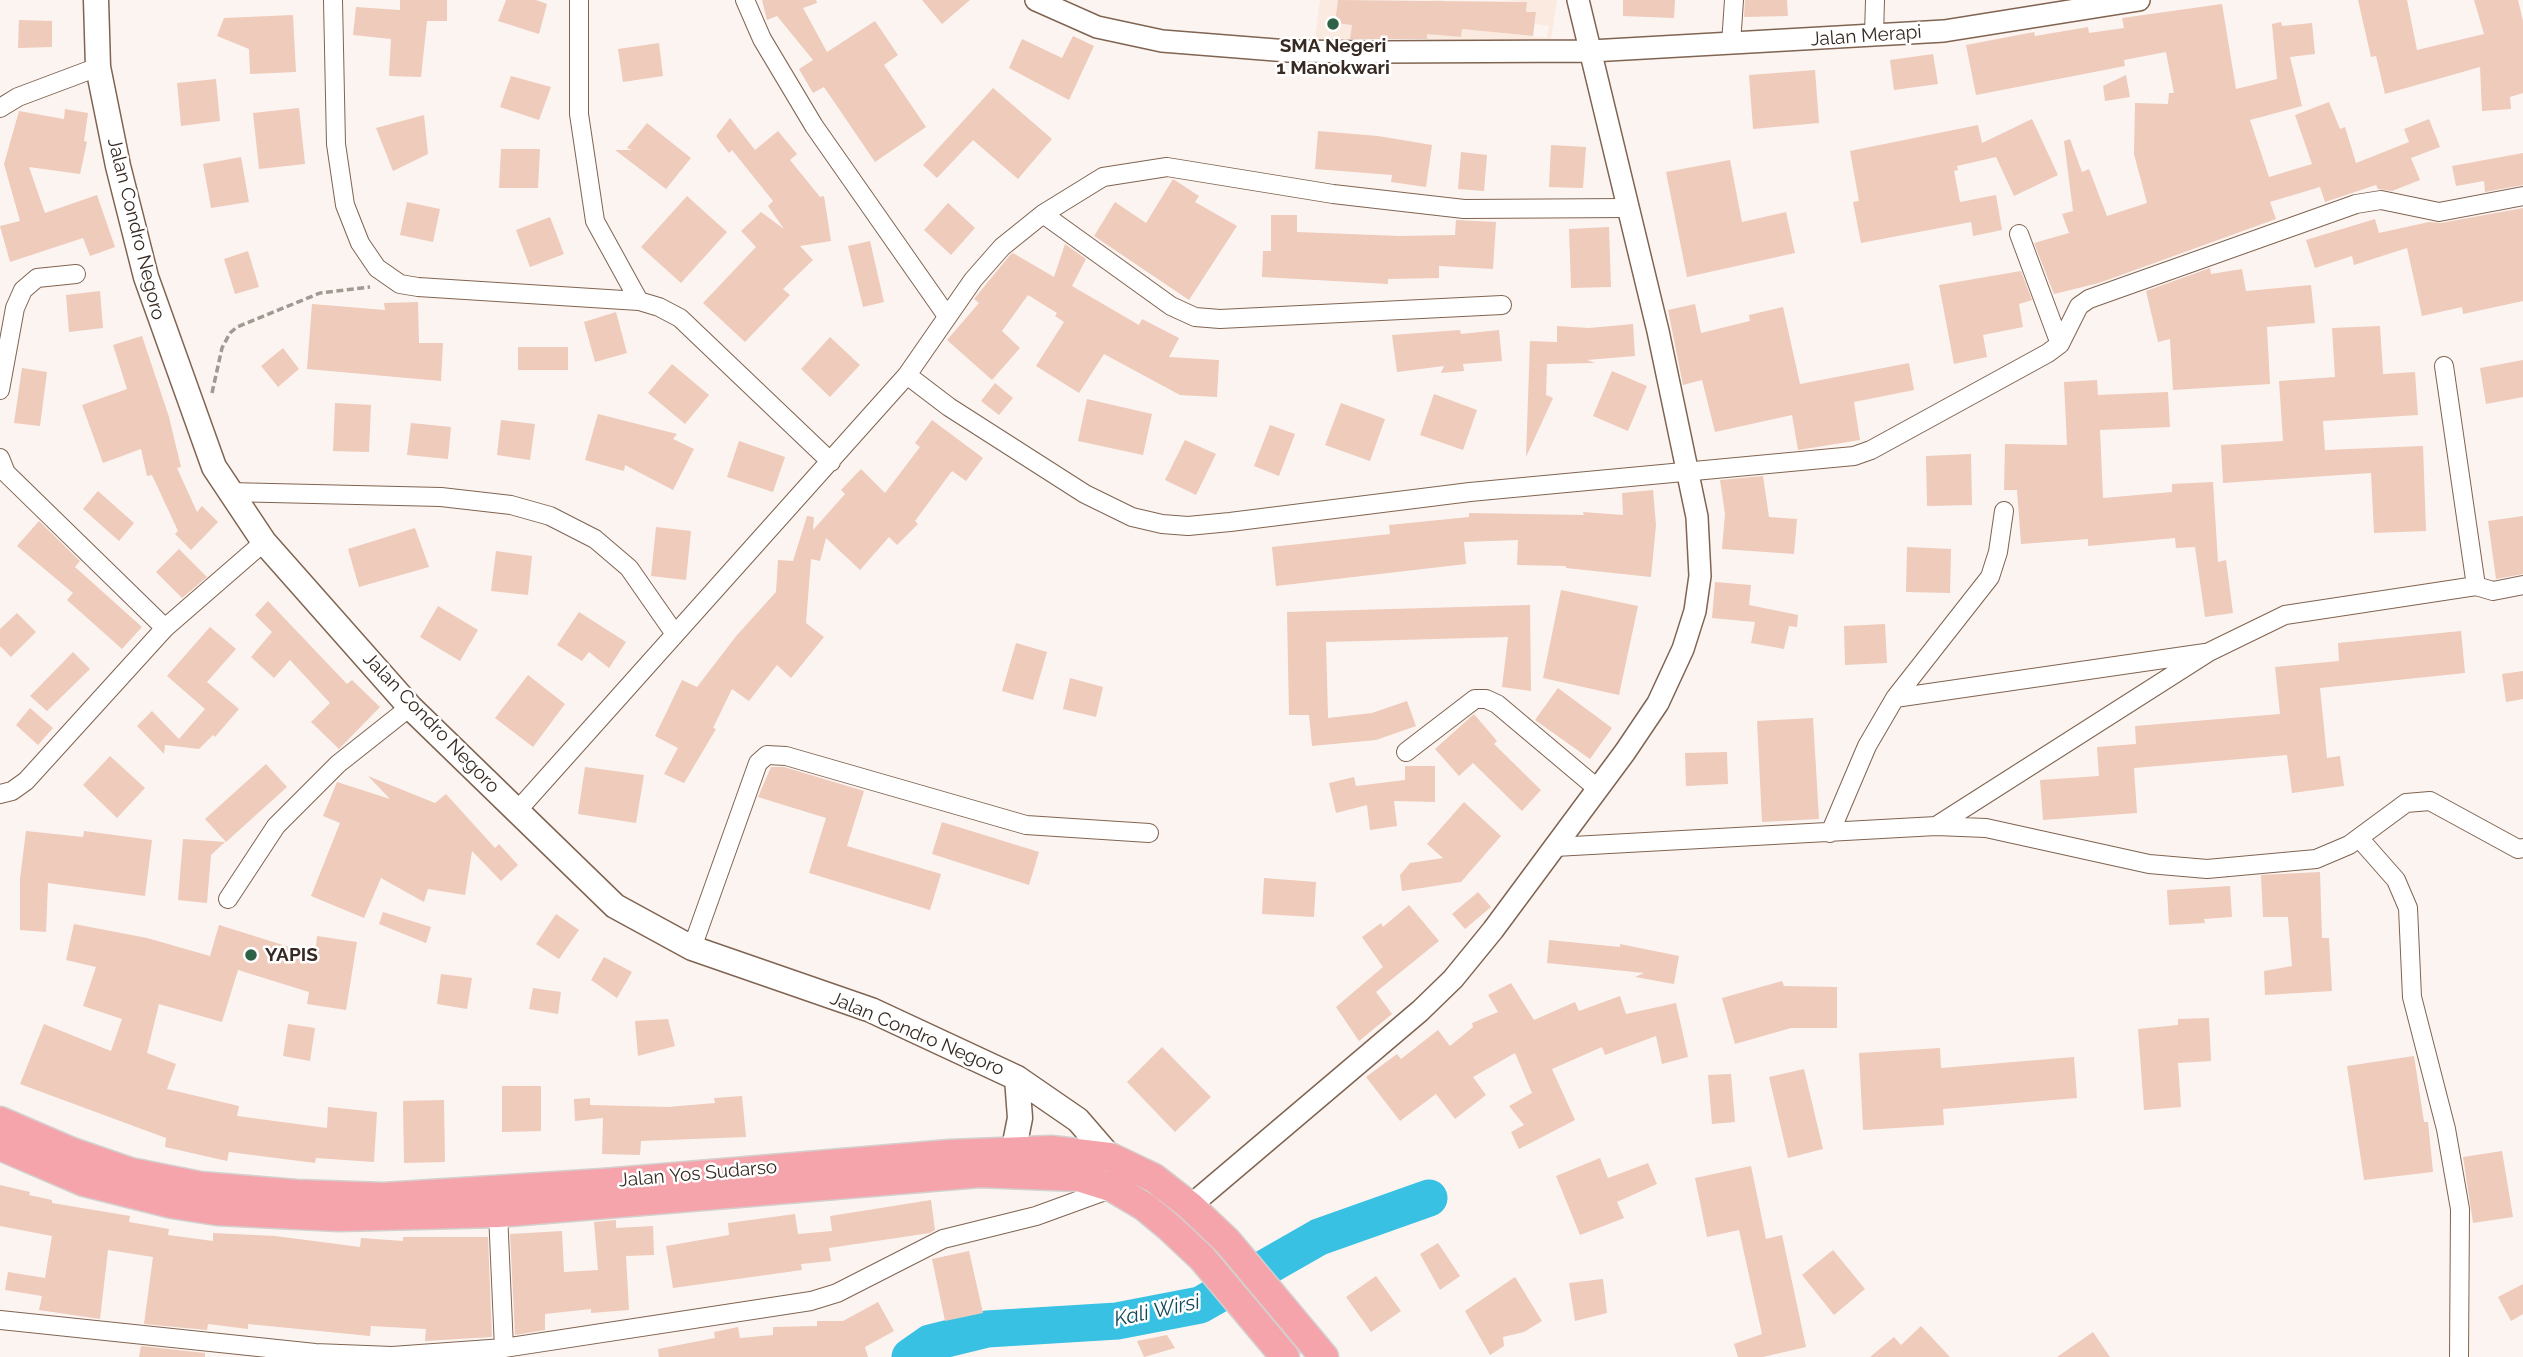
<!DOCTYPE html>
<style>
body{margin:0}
canvas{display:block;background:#fbf4f0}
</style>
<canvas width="2523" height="1357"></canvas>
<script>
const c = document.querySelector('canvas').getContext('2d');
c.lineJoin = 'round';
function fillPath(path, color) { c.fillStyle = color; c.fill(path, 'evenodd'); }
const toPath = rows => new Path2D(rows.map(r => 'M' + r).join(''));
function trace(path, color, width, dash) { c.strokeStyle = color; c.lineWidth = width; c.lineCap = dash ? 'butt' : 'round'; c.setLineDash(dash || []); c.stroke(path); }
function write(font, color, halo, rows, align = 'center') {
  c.font = font + ' Raleway,sans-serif'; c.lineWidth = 5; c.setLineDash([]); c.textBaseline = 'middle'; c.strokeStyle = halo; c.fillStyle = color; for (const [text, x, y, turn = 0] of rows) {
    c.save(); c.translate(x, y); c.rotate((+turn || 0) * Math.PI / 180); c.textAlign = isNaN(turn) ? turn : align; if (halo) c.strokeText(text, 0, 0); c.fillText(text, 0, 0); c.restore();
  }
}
fillPath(toPath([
 [1320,0,1338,0,1335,23,1352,25,1350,40,1425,48,1431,0,1443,0,1440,35,1461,37,1462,29,1547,38,1549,26,1535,24,1536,13,1526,12,1527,2,1506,0,1557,0,1550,45,1428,49,1315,40]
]), '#faeae0');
trace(toPath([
 [910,1357,930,1343,987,1329,1117,1321,1200,1305,1319,1237,1429,1198]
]), '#38c1e3', 37);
fillPath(toPath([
 [400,0,447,0,447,21,427,21,421,77,389,76,391,39,353,35,356,7,400,10],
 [506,0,536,0,547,4,539,34,498,21],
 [762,0,816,0,817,3,803,8,827,52,875,21,898,55,884,65,926,127,875,162,824,87,813,93,799,69,813,60,777,16,767,20],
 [922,0,970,0,942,24],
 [1338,0,1527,2,1526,12,1536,12,1533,36,1462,29,1461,37,1427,34,1427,39,1350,39,1352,25,1335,23],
 [1623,0,1675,0,1674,18,1623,16],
 [1745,0,1787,0,1788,16,1744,17],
 [2358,0,2407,0,2417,50,2484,34,2474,0,2518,0,2523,21,2523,93,2510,97,2511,109,2482,111,2480,67,2385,94,2376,56,2371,57],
 [2222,4,2236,89,2277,79,2272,24,2281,22,2282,26,2312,23,2315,54,2290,57,2302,106,2250,120,2269,177,2312,164,2295,115,2329,102,2340,129,2345,127,2356,163,2409,142,2404,129,2429,119,2440,147,2411,158,2420,180,2392,191,2378,189,2376,185,2325,202,2320,187,2270,202,2276,219,2099,283,2054,294,2034,243,2069,233,2062,214,2073,211,2064,141,2070,139,2082,172,2089,169,2107,216,2147,203,2134,154,2135,103,2168,104,2169,93,2174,93,2166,52,2124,60,2125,66,1976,95,1966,45,2034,32,2035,36,2088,27,2089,33,2124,28,2122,18],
 [293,15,296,72,250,74,249,49,217,36,224,18],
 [19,20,52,21,52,47,18,48],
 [1073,36,1094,46,1069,100,1009,68,1022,39,1062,58],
 [659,43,663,76,623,82,618,49],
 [1933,54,1938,84,1894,90,1890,60],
 [1815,70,1819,123,1753,129,1749,75],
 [2126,75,2130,97,2105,101,2103,86],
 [511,76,551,87,539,120,500,107],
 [216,79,220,121,181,126,177,83],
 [993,88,1052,139,1018,179,973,140,937,178,923,165],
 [299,108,305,164,259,169,253,113],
 [65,109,88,113,84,141,87,142,80,174,29,167,45,213,97,195,115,247,90,256,83,238,10,262,0,226,20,221,4,164,19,111,64,119],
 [424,115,428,154,393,171,376,128],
 [730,118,755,150,778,131,797,154,790,160,820,197,824,196,831,241,800,246,813,260,783,289,790,295,745,342,703,303,756,247,741,231,761,212,784,229,768,206,773,201,732,150,729,153,716,136],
 [2032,119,2058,175,2014,196,1996,157,1957,166,1958,170,1954,171,1960,202,1996,195,2002,230,1973,236,1971,222,1861,243,1853,202,1859,201,1850,151,1978,125,1982,143],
 [647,123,691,158,666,189,615,150,632,150,627,148],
 [1318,131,1378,136,1432,145,1426,187,1391,182,1392,175,1315,169],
 [1551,145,1586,147,1583,188,1549,187],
 [501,149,540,149,538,188,499,188],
 [1461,152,1487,155,1484,191,1458,189],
 [2523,153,2523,185,2485,192,2484,181,2456,186,2452,166],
 [241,157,249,202,211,208,203,164],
 [1730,160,1742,222,1786,212,1795,253,1687,277,1666,172],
 [1173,179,1199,196,1195,202,1237,226,1189,300,1094,236,1115,202,1146,223],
 [687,196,727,232,681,283,641,247],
 [407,202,440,209,433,242,400,235],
 [948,203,975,228,951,255,924,230],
 [2523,208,2523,301,2463,314,2462,307,2422,316,2407,248,2354,265,2352,256,2315,268,2306,240,2375,219,2379,233,2429,222,2441,223],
 [1271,215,1297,215,1297,232,1400,236,1455,235,1456,220,1496,222,1493,269,1439,266,1439,278,1388,279,1388,284,1262,277,1263,251,1271,251],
 [550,217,564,254,530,267,516,230],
 [1609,227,1611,287,1571,288,1569,229],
 [870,241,884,302,863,307,848,246],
 [1065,244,1086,259,1072,286,1139,325,1142,319,1179,338,1169,357,1219,360,1217,397,1180,395,1104,354,1079,393,1036,366,1064,322,1055,316,1057,313,1028,295,1002,331,1020,348,992,380,947,340,979,303,974,299,1010,255,1013,253,1054,277],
 [248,251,259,287,235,294,224,259],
 [2210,268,2211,274,2242,269,2246,291,2311,285,2315,323,2267,327,2270,384,2173,390,2170,339,2158,342,2146,291],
 [2021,271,2032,300,2019,304,2023,327,1983,335,1987,357,1954,364,1939,285],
 [100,291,103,328,69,332,66,295],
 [418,302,419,343,443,343,441,381,307,369,312,304,385,310,384,303],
 [1695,304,1701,333,1750,321,1749,315,1783,307,1800,384,1909,363,1914,390,1854,402,1860,440,1798,450,1792,415,1715,432,1702,380,1683,385,1668,310],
 [616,312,627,353,595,362,584,322],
 [1633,324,1635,356,1587,360,1595,363,1547,364,1546,395,1553,398,1526,457,1530,341,1557,342,1557,326,1589,328],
 [2380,326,2383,374,2415,372,2418,415,2323,421,2325,450,2423,446,2426,531,2374,533,2371,473,2223,483,2221,445,2283,441,2279,381,2335,377,2332,328],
 [1460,330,1461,334,1499,330,1502,361,1463,364,1464,371,1441,373,1444,366,1397,372,1392,335],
 [142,336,169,417,181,467,177,468,197,512,202,506,218,522,191,550,175,534,178,531,152,475,147,476,141,449,103,463,82,405,127,389,113,345],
 [830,337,860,365,830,397,801,369],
 [518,347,568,347,568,370,518,370],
 [283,348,299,369,278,387,261,366],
 [2523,360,2523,397,2486,404,2480,368],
 [672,364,709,395,685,424,648,393],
 [22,368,47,372,40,426,14,423],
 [1612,371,1647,386,1628,431,1593,416],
 [2097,380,2098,395,2168,392,2170,427,2100,430,2103,498,2172,492,2172,484,2213,482,2218,562,2226,560,2233,613,2205,617,2195,547,2176,548,2175,538,2088,546,2088,539,2021,544,2017,490,2004,490,2005,444,2067,445,2064,382],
 [995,383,1013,398,999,415,981,401],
 [1434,394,1477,410,1463,450,1420,435],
 [1087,399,1152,414,1143,455,1078,441],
 [335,403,371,405,369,452,333,451],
 [1341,403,1385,419,1370,461,1325,445],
 [598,414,677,434,673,439,694,449,673,490,625,465,624,471,585,460],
 [501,420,535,424,530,460,497,455],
 [932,420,983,458,966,481,952,471,915,521,918,524,897,545,889,537,860,570,826,538,820,561,811,559,806,623,824,637,791,678,777,665,749,701,732,689,713,728,716,729,684,783,664,774,678,748,655,736,682,680,697,687,737,635,776,592,778,560,793,561,807,516,814,517,813,530,845,494,841,490,861,469,885,493,920,447,915,443],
 [411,423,451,427,448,459,407,455],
 [1270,425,1295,434,1279,476,1254,466],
 [1185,440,1216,454,1196,495,1165,480],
 [739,441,785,457,773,492,727,477],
 [1971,454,1972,505,1927,506,1926,456],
 [1763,476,1769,517,1797,519,1794,554,1722,549,1725,514,1720,480],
 [1653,490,1656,525,1651,577,1566,568,1566,566,1517,565,1518,540,1464,542,1466,564,1276,586,1272,547,1390,534,1389,525,1469,517,1469,513,1584,515,1583,512,1623,515,1622,493],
 [98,491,134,523,119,541,83,509],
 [2523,516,2523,574,2496,579,2488,521],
 [39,521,80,561,75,567,142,627,122,649,67,600,73,593,17,546],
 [656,527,691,531,686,580,651,576],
 [415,528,429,567,359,587,348,549],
 [1907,547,1951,549,1950,593,1906,592],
 [179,549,207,577,182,598,156,572],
 [496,551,532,556,528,595,491,591],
 [1715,582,1751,585,1749,605,1798,615,1797,627,1789,626,1784,649,1751,643,1755,622,1712,618],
 [1561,590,1638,606,1619,695,1543,678],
 [268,601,347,684,352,680,380,707,339,749,311,722,330,703,290,660,274,678,251,657,272,632,255,615],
 [1530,605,1531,691,1502,687,1508,637,1326,642,1328,718,1372,713,1407,701,1416,726,1376,740,1312,746,1309,715,1289,715,1287,612],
 [438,606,478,630,460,661,420,637],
 [579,612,626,642,609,668,589,652,582,661,557,645],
 [17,613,36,632,11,657,0,646,0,629],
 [1885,624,1887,663,1845,665,1844,626],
 [210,627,236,649,207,682,239,709,215,737,213,735,199,749,165,745,164,754,137,726,152,711,179,739,205,709,167,676],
 [2461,631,2465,673,2320,688,2327,758,2340,756,2344,786,2292,793,2287,755,2134,768,2137,813,2043,820,2040,780,2099,776,2097,747,2136,744,2135,726,2280,714,2275,667,2339,661,2338,643],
 [1016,643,1047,652,1033,700,1002,691],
 [73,652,90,669,47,711,30,696],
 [2523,671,2523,699,2506,702,2502,674],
 [528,675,565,704,533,747,495,718],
 [1070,678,1103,687,1096,717,1063,709],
 [1558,688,1612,728,1590,759,1535,720],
 [30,708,53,728,38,745,16,725],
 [1474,714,1497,741,1494,744,1541,790,1522,811,1473,763,1459,776,1435,749],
 [1813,718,1819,819,1762,822,1757,721],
 [1727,752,1728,784,1686,786,1685,753],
 [110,756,145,788,117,818,83,785],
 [266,764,287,787,226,842,205,819],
 [1405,766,1435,766,1435,802,1394,801,1397,826,1370,830,1367,805,1336,813,1329,783,1354,777,1356,786,1405,780],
 [585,767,644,775,636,823,578,814],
 [771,767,784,767,864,791,847,846,941,874,930,910,809,873,826,818,758,797],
 [368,776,435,803,446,794,495,848,499,844,518,865,501,881,472,851,465,895,428,889,424,902,381,878,364,918,311,896,340,823,323,816,337,782,390,799],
 [1464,802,1501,836,1461,882,1402,891,1400,875,1410,863,1443,858,1427,844],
 [942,822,1039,852,1029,885,932,854],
 [26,831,83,837,84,831,152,840,145,896,48,883,46,932,20,930,20,879],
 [183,839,225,842,211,855,207,903,178,900],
 [2320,872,2322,938,2329,938,2332,991,2265,995,2264,971,2292,966,2288,917,2263,917,2261,875],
 [1264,878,1316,882,1314,917,1262,914],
 [2230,886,2232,917,2204,919,2205,923,2169,925,2167,890],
 [1478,892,1491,907,1465,929,1452,914],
 [1409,905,1439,941,1376,992,1392,1014,1359,1041,1336,1007,1383,967,1362,937,1381,923,1383,927],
 [383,912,431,927,426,943,379,924],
 [556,914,579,930,559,959,536,944],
 [74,924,147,938,210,956,219,925,315,955,317,936,357,942,346,1010,307,1004,309,992,238,970,222,1022,159,1004,147,1053,176,1064,167,1089,239,1106,237,1116,327,1128,328,1107,377,1112,374,1162,316,1158,315,1163,229,1152,227,1161,165,1147,166,1138,20,1084,44,1024,111,1051,122,1019,83,1006,96,967,66,960],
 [1549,940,1620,947,1620,944,1679,956,1674,984,1635,977,1644,973,1547,963],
 [604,957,632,972,617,998,591,980],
 [441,974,472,978,467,1009,437,1004],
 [1782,981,1784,986,1837,987,1837,1028,1791,1028,1735,1044,1722,998],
 [1511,983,1534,1020,1575,1002,1579,1011,1620,996,1626,1014,1676,1003,1688,1057,1662,1064,1656,1036,1605,1055,1602,1047,1552,1069,1575,1120,1519,1149,1511,1132,1524,1125,1509,1106,1532,1093,1515,1053,1473,1077,1486,1095,1455,1119,1436,1094,1400,1121,1366,1077,1397,1054,1401,1059,1438,1030,1450,1046,1473,1027,1472,1023,1498,1012,1488,995],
 [533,988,561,992,558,1014,529,1009],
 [2209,1018,2211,1061,2178,1063,2181,1107,2144,1110,2138,1029,2178,1025,2178,1019],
 [668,1019,675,1046,638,1056,635,1021],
 [288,1024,315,1028,310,1061,283,1056],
 [1162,1047,1211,1097,1175,1132,1127,1082],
 [1940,1048,1941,1068,2074,1057,2077,1098,1943,1109,1944,1125,1863,1130,1859,1053],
 [2414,1056,2424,1122,2428,1122,2433,1172,2364,1180,2347,1066],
 [1804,1069,1823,1149,1788,1158,1769,1077],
 [1731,1074,1735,1122,1712,1124,1708,1075],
 [502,1086,541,1086,541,1131,502,1132],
 [742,1096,746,1137,641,1141,640,1155,602,1154,603,1118,575,1121,574,1099,590,1098,590,1105,668,1107,715,1103,714,1098],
 [444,1100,445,1162,404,1163,403,1101],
 [2502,1151,2513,1217,2473,1223,2463,1157],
 [1600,1158,1608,1178,1648,1163,1657,1184,1617,1202,1624,1218,1580,1235,1556,1176],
 [1751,1166,1766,1239,1782,1235,1806,1347,1763,1357,1738,1357,1734,1344,1762,1334,1739,1230,1707,1237,1695,1178],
 [0,1185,30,1192,29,1195,52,1200,52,1203,130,1216,129,1222,169,1229,168,1235,213,1241,213,1233,275,1236,360,1247,361,1238,403,1241,403,1237,488,1237,492,1337,425,1341,426,1329,371,1326,370,1336,248,1324,248,1329,208,1324,207,1330,144,1324,153,1257,108,1250,100,1319,39,1310,42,1296,5,1290,8,1272,45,1278,52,1236,0,1226],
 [931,1200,935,1230,930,1233,829,1248,831,1261,801,1264,802,1270,673,1288,666,1246,729,1235,728,1223,795,1214,798,1234,832,1231,830,1216],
 [616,1220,616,1228,653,1226,654,1255,626,1256,629,1310,591,1313,591,1309,545,1314,545,1330,515,1335,510,1234,562,1231,564,1272,598,1270,594,1222],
 [1438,1243,1460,1276,1440,1290,1420,1254],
 [1833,1250,1865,1289,1834,1315,1802,1275],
 [969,1251,983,1313,945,1321,932,1259],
 [1376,1276,1401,1311,1371,1332,1346,1297],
 [1515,1277,1542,1321,1524,1332,1503,1337,1504,1346,1490,1355,1465,1311],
 [1603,1279,1607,1313,1575,1321,1569,1283],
 [2523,1284,2523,1314,2511,1321,2498,1297],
 [878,1302,894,1331,865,1347,868,1357,659,1357,658,1349,715,1338,714,1332,738,1327,740,1338,773,1335,773,1327,817,1326,817,1321,843,1321],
 [1921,1326,1950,1357,1870,1357,1894,1337,1901,1345],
 [2093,1332,2110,1357,2057,1357],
 [1167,1335,1175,1348,1144,1357,1137,1341],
 [141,1346,205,1353,205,1357,139,1357]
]), '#efcbbb');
const minor = toPath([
 [333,0,336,144,345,205,360,243,377,268,400,284,418,287,639,301,595,221,579,114,579,0],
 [745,0,762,39,814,126,947,316],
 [1874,35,1875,0],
 [1731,44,1734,0],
 [0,108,18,97,98,67],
 [1043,214,1171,306,1195,317,1220,319,1502,305],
 [2019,234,2060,344],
 [639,301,659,307,680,318,831,462],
 [2444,366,2476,586],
 [907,375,973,280,1002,247,1043,214,1103,177,1167,167,1333,194,1464,209,1628,208],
 [0,390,15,308,23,290,37,278,76,274],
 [0,458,6,473,165,628],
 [229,492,441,497,511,505,550,516,595,539,629,568,675,634],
 [1895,698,2205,653],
 [1406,752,1475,699,1486,699,1497,704,1598,789],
 [0,794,12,791,26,781,165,628,264,542],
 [517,811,907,375,949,407,1085,494,1132,517,1162,524,1188,526,1230,522,1470,492,1854,456,1871,450,2048,353,2060,344,2079,306,2089,299,2356,204,2381,200,2439,212,2523,196],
 [1936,826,2209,652,2285,615,2476,586,2493,591,2523,585],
 [1830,833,1867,746,1895,698,1990,577,1998,552,2004,511],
 [2359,838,2396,880,2408,908,2412,997,2446,1129,2460,1209,2459,1357],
 [1555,847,1936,826,1986,828,2149,864,2207,869,2316,859,2349,845,2406,803,2430,801,2518,849,2523,848],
 [228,899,276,826,338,764,410,707],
 [692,948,758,763,767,755,786,756,1026,825,1149,833],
 [498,1213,504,1348],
 [0,1320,315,1353,392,1356,504,1348,811,1301,837,1293,943,1239,1036,1216,1113,1188]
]);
const tertiary = toPath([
 [1036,0,1097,27,1162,41,1288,51,1378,52,1591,51,1944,31,2139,0],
 [1190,1206,1420,1011,1453,979,1493,930,1625,752,1658,703,1683,649,1695,611,1700,576,1697,517,1658,331,1578,0]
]);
const secondary = toPath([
 [96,0,98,67,118,166,146,277,214,467,264,542,410,707,615,906,692,948,871,1010,1017,1078,1078,1120,1110,1157],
 [1013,1153,1020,1118,1017,1078]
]);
const trunk = toPath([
 [0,1121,72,1152,130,1172,200,1186,296,1194,384,1197,603,1183,950,1154,1051,1150,1110,1157,1154,1178,1190,1206,1227,1241,1324,1357],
 [0,1146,84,1182,172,1204,217,1211,339,1217,498,1213,980,1173,1078,1177,1113,1188,1145,1207,1169,1227,1202,1258,1285,1357]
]);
trace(minor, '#806451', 20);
trace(tertiary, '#806451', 24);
trace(secondary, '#806451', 27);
trace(trunk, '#d3d0ce', 31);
trace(toPath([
 [212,393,222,348,230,333,237,327,320,293,370,287]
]), '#a29993', 3.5, [7, 3.5]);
trace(minor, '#fff', 18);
trace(tertiary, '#fff', 21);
trace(secondary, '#fff', 24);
trace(trunk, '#f6a4ac', 28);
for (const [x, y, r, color] of [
 [1333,24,7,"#2e6247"],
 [251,955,7,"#2e6247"]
]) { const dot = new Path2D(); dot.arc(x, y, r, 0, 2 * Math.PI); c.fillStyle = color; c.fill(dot); trace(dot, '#fff', 2.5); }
write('19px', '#362a22', '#fff', [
 ["Jalan Merapi",1866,36,-4],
 ["Jalan Condro Negoro",136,229,76],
 ["Jalan Condro Negoro",431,723,46],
 ["Jalan Condro Negoro",917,1034,23],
 ["Jalan Yos Sudarso",698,1174,-5]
]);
write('bold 19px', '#362a22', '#fff', [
 ["SMA Negeri",1333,46],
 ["1 Manokwari",1333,68],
 ["YAPIS",265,955,"left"]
]);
write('italic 21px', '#104958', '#fff', [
 ["Kali Wirsi",1157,1311,-12]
]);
</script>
